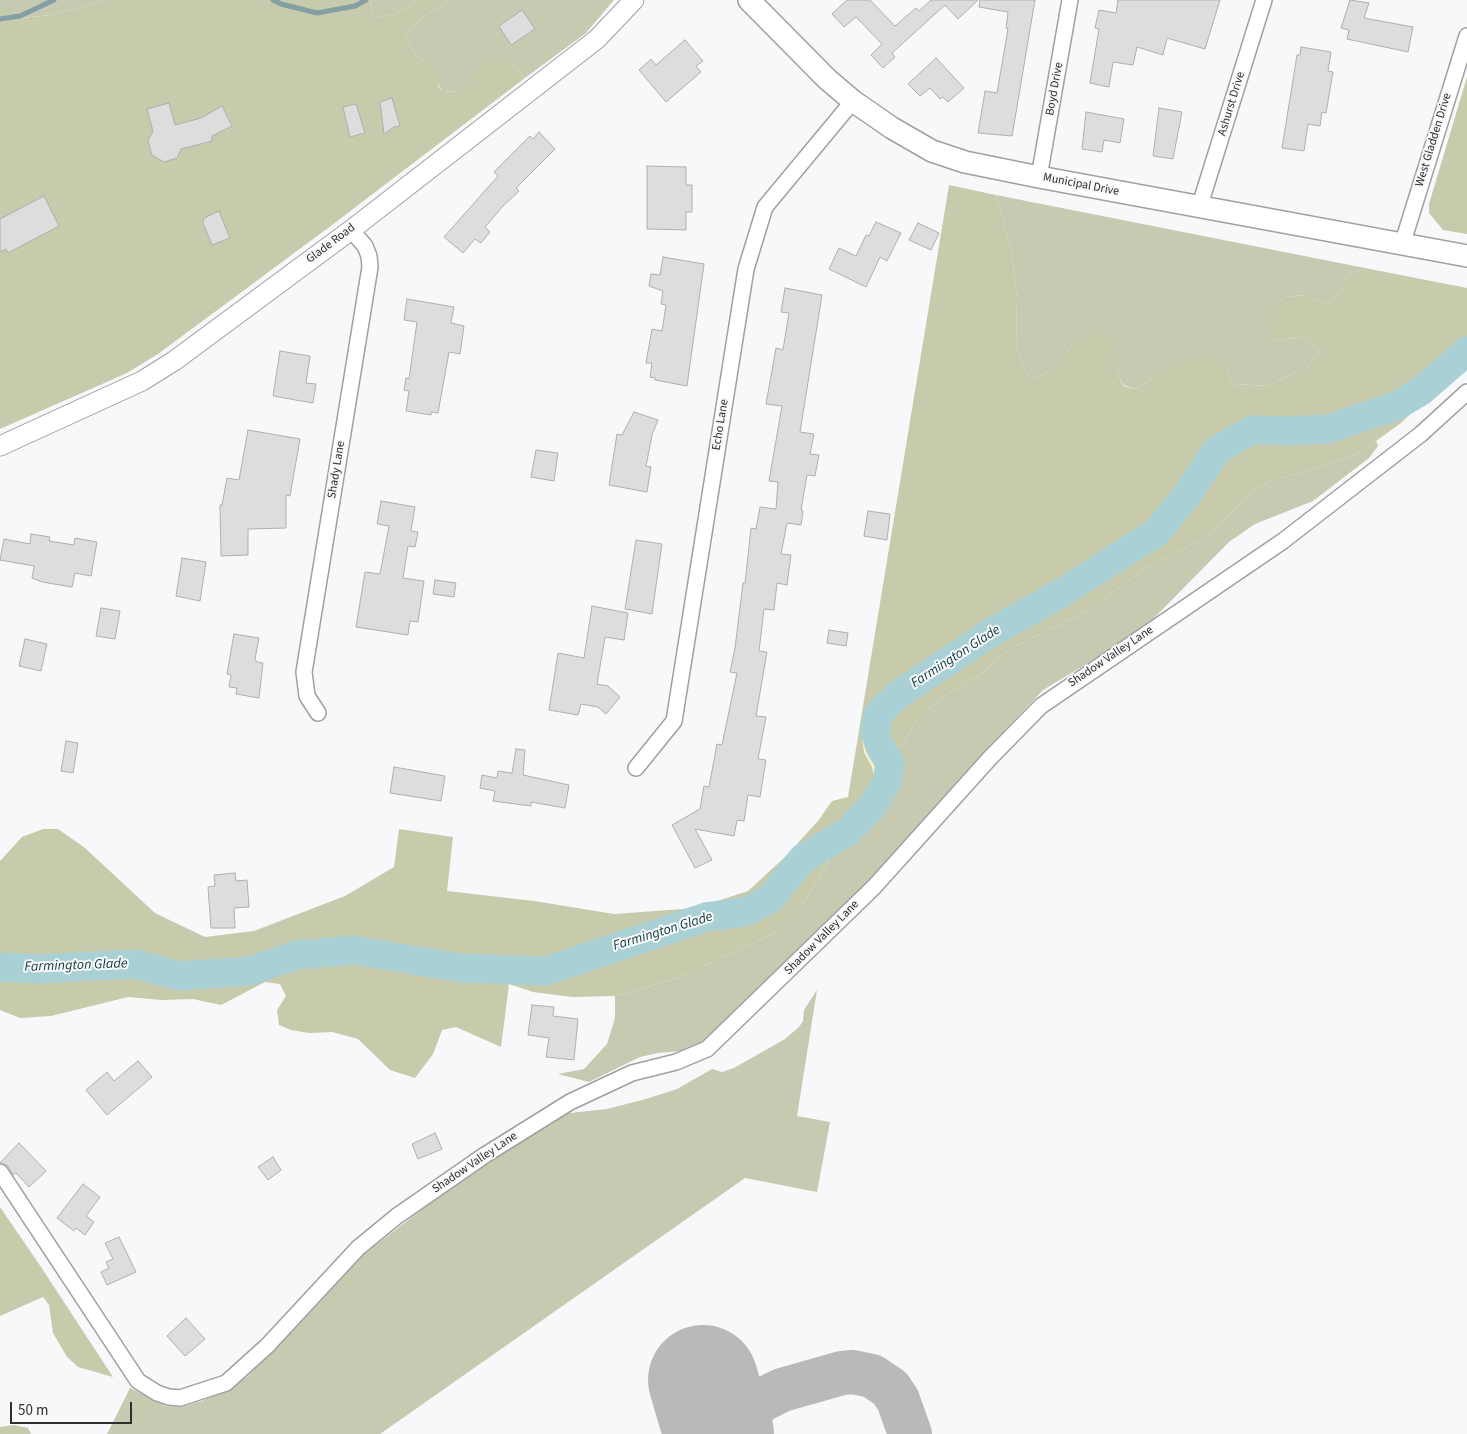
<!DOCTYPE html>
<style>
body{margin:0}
#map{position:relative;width:1467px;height:1434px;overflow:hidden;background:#f6f8f9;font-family:"Source Sans 3",sans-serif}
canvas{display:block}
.scale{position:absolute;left:10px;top:1402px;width:122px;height:22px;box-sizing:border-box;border:2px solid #2d2e2e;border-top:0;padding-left:6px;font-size:15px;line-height:18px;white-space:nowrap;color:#2d2e2e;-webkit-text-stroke:4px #f6f8f9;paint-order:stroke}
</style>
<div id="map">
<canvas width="1467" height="1434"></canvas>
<div class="scale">50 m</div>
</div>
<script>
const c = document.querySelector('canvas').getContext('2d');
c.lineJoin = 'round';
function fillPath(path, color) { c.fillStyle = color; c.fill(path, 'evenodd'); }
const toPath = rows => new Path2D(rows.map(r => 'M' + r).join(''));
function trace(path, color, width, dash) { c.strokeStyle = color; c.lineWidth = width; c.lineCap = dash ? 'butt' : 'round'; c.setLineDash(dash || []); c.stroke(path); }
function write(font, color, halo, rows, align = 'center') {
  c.font = font + ' "Source Sans 3",sans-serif'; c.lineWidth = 4; c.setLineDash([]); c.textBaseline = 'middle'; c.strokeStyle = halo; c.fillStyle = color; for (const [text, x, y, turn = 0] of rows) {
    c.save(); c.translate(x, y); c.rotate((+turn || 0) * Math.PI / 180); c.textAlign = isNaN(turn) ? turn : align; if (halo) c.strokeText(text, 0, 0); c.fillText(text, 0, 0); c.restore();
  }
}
fillPath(toPath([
 [0,0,108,0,51,15,0,20],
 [370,0,420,0,395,14,373,18],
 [450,0,614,0,586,33,525,78,508,58,486,60,466,84,457,91,442,92,430,65,417,57,405,38,419,20],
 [996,195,1365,268,1346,277,1342,292,1325,305,1307,295,1284,297,1268,317,1275,340,1308,337,1319,352,1308,367,1266,386,1234,384,1226,371,1164,371,1136,389,1123,385,1117,371,1113,342,1076,340,1053,370,1031,379,1021,364,1016,345,1017,299,1011,249],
 [1376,441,1378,446,1369,458,1313,501,1255,524,1229,542,1152,620,1103,654,1043,690,982,754,866,884,707,1038,693,1047,682,1051,658,1053,640,1057,589,1082,558,1074,584,1069,607,1044,615,1018,615,996,678,978,774,933,805,901,841,840,853,835,876,810,899,758,896,746,903,743,919,717,946,695,983,673,1008,650,1087,611,1145,569,1199,541,1219,526,1250,493,1269,482,1358,454],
 [817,990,797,1116,830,1122,817,1192,745,1178,380,1434,107,1434,130,1388,166,1406,181,1407,202,1401,228,1389,248,1376,363,1255,438,1197,535,1129,561,1114,607,1109,646,1099,677,1089,712,1069,722,1072,734,1068,785,1039,799,1027,803,1021,804,1010]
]), '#c6cab1');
fillPath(toPath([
 [108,0,370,0,373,18,395,14,420,0,450,0,419,20,405,38,417,57,430,65,440,75,438,85,442,92,457,91,466,84,486,60,496,57,508,58,525,78,332,225,158,354,127,373,0,429,0,20,51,15],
 [1467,77,1467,234,1443,230,1429,213,1429,204],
 [949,185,996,195,1011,249,1017,299,1016,345,1021,364,1031,379,1053,370,1076,340,1096,333,1114,341,1117,371,1123,386,1136,389,1164,371,1206,355,1226,371,1234,384,1266,386,1308,367,1319,352,1308,337,1275,340,1267,317,1284,297,1307,295,1325,305,1342,292,1346,277,1365,268,1467,288,1467,342,1420,387,1378,409,1329,425,1252,423,1238,430,1209,453,1153,530,1020,612,959,645,895,686,864,752,872,767,875,778,874,788,858,815,844,820,768,894,744,908,701,916,543,966,514,968,460,966,353,947,293,951,255,963,199,971,180,971,135,957,50,964,0,964,0,861,22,837,43,829,58,829,85,848,155,913,205,937,254,931,345,896,394,867,399,829,453,837,447,891,534,901,614,914,696,908,748,891,785,857,818,821,832,801,848,797],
 [1467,354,1467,359,1401,423,1358,454,1269,482,1250,493,1219,526,1199,541,1145,569,1087,611,1008,650,983,673,946,695,919,717,903,743,896,746,890,735,890,724,895,712,906,702,968,660,1003,630,1155,542,1226,452,1244,440,1257,434,1325,435,1360,425,1418,399],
 [841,840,805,901,774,933,678,978,615,996,572,997,533,992,509,984,501,1047,456,1027,442,1030,433,1054,415,1078,390,1070,358,1039,332,1032,309,1033,291,1030,279,1025,277,1010,286,996,280,984,265,982,221,1005,193,999,162,1000,128,997,51,1016,20,1018,0,1010,0,972,47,973,127,969,176,980,258,973,296,959,354,954,460,970,547,973,704,920,748,913,790,880,802,864],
 [0,1207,41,1267,113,1377,78,1367,67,1357,53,1333,49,1305,43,1297,0,1316],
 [14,1425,28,1428,31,1434,0,1434,0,1427]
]), '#c7cbab');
fillPath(toPath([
 [1467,342,1467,354,1418,399,1400,408,1360,425,1325,435,1257,434,1244,440,1226,452,1155,542,1003,630,968,660,906,702,895,712,890,724,890,735,896,746,899,758,899,773,887,798,853,835,828,847,802,864,771,902,748,913,704,920,547,973,460,970,354,954,296,959,259,973,184,981,127,969,47,973,0,972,0,964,50,964,135,957,180,971,199,971,255,963,293,951,353,947,460,966,514,968,543,966,701,916,744,908,768,894,796,862,819,840,844,820,858,815,874,788,875,778,872,767,864,752,862,739,864,721,874,707,895,686,959,645,1020,612,1152,530,1209,453,1238,430,1252,423,1329,425,1378,409,1420,387]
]), '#f8eec8');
trace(toPath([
 [273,0,281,4,317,13,355,6,366,0],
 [0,19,20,16,54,0]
]), '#839fa3', 5);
trace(toPath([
 [0,967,36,969,136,964,179,976,250,971,296,955,354,950,460,968,546,971,706,917,745,912,770,899,802,859,847,832,871,808,887,782,890,763,880,747,875,732,878,714,899,694,992,632,1063,592,1157,532,1187,495,1217,450,1252,430,1289,431,1328,429,1396,406,1421,391,1467,351]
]), '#a8d0d5', 29);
trace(toPath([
 [732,1434,740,1417,764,1399,782,1390,842,1373,853,1372,872,1376,890,1388,898,1400,910,1434]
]), '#b8b9ba', 44);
trace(toPath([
 [703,1380,719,1434]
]), '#b8b9ba', 110);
const building = toPath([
 [847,0,870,0,895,26,916,8,919,11,931,0,978,0,958,19,945,5,892,53,895,57,883,68,871,55,882,44,856,17,844,27,832,14,847,0],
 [980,0,1035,0,1012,136,978,133,985,91,997,93,1008,29,1006,28,1008,12,979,7,980,0],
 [1118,0,1220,0,1205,49,1167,38,1163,55,1137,47,1133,65,1113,62,1109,87,1090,83,1099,29,1095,28,1099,10,1116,13,1118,0],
 [1350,0,1369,3,1364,18,1413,27,1408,52,1347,39,1349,30,1341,28,1350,0],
 [522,10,535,29,511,45,499,26,522,10],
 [685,40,703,61,696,66,701,72,666,102,639,70,651,59,656,65,685,40],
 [1301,47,1331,52,1328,71,1333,72,1326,113,1322,112,1320,126,1308,124,1304,151,1282,148,1297,55,1300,55,1301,47],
 [936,58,964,88,948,102,943,97,940,99,930,88,920,96,908,84,936,58],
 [392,98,400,126,394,127,384,134,380,102,392,98],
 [169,103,175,125,201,118,222,106,232,126,212,136,212,141,181,149,177,158,164,162,152,155,148,141,153,131,147,109,169,103],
 [356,104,365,133,350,137,343,107,356,104],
 [1159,108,1182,112,1173,159,1153,156,1159,108],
 [1086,112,1124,119,1120,143,1104,140,1102,152,1082,149,1086,112],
 [539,132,555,149,516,188,519,191,503,206,485,227,490,232,481,243,475,239,463,253,444,237,498,176,494,172,530,136,533,139,539,132],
 [647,166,686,167,686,185,692,185,692,212,686,212,686,230,647,229,647,166],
 [44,196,59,226,8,253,6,249,0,252,0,219,44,196],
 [219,211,230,238,212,245,203,223,204,218,219,211],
 [876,222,901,233,887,261,880,257,866,287,829,269,839,248,856,256,866,235,869,236,876,222],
 [918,223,939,233,931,250,909,240,918,223],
 [663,257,704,264,687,386,655,380,655,378,650,377,652,363,646,363,652,329,662,331,666,305,661,304,663,291,649,286,651,274,660,275,663,257],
 [785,288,822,295,800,432,814,434,810,454,819,455,815,476,807,475,801,510,803,511,801,525,787,523,781,554,791,555,787,585,777,583,774,610,764,609,759,651,767,652,756,716,766,717,758,759,766,760,760,797,748,795,744,821,737,820,734,836,695,829,712,860,695,868,672,825,700,809,704,786,709,787,717,744,722,745,737,673,730,672,735,648,743,583,745,583,751,528,756,529,760,507,776,509,778,482,769,481,782,406,766,404,776,348,783,350,789,313,781,312,785,288],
 [407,299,454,307,451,323,464,326,460,354,449,352,438,413,431,412,431,415,406,411,409,391,404,390,406,378,409,379,417,322,404,320,407,299],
 [280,351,310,356,306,383,316,384,313,403,273,396,280,351],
 [634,412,658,420,652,435,646,466,651,467,647,492,609,485,617,434,622,435,634,412],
 [248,430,300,439,290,496,286,495,286,528,248,529,248,555,221,556,220,505,222,505,227,478,239,480,248,430],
 [536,450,558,453,554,481,531,477,536,450],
 [381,501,415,507,411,531,418,532,415,547,408,546,403,578,424,581,418,622,410,621,408,635,356,627,365,572,380,574,389,526,377,524,381,501],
 [868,511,890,514,887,540,864,536,868,511],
 [31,534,50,537,49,541,74,545,75,538,97,542,91,576,75,573,72,587,42,582,32,578,34,566,0,560,4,539,30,544,31,534],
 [636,540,662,544,652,614,625,609,636,540],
 [182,558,206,562,200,601,176,596,182,558],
 [435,580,456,583,454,597,433,594,435,580],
 [592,606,628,613,624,640,605,637,597,684,608,686,620,697,606,714,598,707,581,704,578,715,549,710,558,653,584,658,592,606],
 [101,608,120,611,115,639,96,636,101,608],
 [829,630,848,633,846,646,827,643,829,630],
 [234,634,259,638,255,659,257,662,263,663,259,698,236,694,237,688,229,687,231,675,227,674,234,634],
 [25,639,47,644,41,671,19,666,25,639],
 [66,741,78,743,73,773,61,771,66,741],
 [516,749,525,750,523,775,569,785,565,808,531,802,531,806,493,801,495,791,480,788,482,775,497,778,498,771,512,773,516,749],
 [394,767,445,776,441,801,390,793,394,767],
 [235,873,236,881,247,880,249,907,234,908,235,928,211,928,208,887,215,886,214,875,235,873],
 [532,1005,554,1007,553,1016,578,1019,574,1060,546,1057,549,1038,528,1035,532,1005],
 [138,1061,152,1077,107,1115,86,1090,107,1072,114,1081,138,1061],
 [435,1133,442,1149,418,1159,412,1144,435,1133],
 [19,1143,46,1171,29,1187,16,1173,13,1175,8,1166,0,1163,19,1143],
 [273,1157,281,1170,268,1180,258,1167,273,1157],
 [83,1184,100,1197,86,1216,94,1222,85,1235,76,1228,74,1231,57,1218,83,1184],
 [119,1237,136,1272,107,1285,101,1272,109,1268,106,1262,113,1259,105,1243,119,1237],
 [186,1318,205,1339,185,1356,167,1336,186,1318]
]);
fillPath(building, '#dedcdc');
trace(building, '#b0aeaf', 1);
const minor = toPath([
 [1039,177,1070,0],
 [1199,208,1264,0],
 [1402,245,1467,36],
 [318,713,307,696,304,672,370,267,369,256,365,246,351,230],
 [636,768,674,721,746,269,765,207,853,101],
 [0,1172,138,1381,157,1393,169,1397,180,1398,226,1383,267,1346,358,1248,397,1216,485,1155,570,1102,632,1073,676,1062,707,1049,874,887,990,758,1041,706,1283,541,1421,434,1467,392]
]);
const tertiary = toPath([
 [0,446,142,381,174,361,351,230,597,39,634,0]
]);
const secondary = toPath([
 [749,0,827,79,853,101,892,128,932,151,965,162,1039,177,1467,256]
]);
trace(minor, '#9fa0a1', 18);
trace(tertiary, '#9fa0a1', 21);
trace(secondary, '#9fa0a1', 24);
trace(minor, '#fff', 15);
trace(tertiary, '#fff', 19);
trace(secondary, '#fff', 21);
write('12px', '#2d2e2e', '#f6f8f9', [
 ["Boyd Drive",1055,89,-80],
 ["Ashurst Drive",1232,104,-73],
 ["West Gladden Drive",1434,140,-73],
 ["Municipal Drive",1081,185,11],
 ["Glade Road",331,244,-37],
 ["Echo Lane",721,425,-81],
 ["Shady Lane",337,470,-81],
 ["Shadow Valley Lane",1111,657,-34],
 ["Shadow Valley Lane",822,938,-45],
 ["Shadow Valley Lane",475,1163,-34]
]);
write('italic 14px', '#10373c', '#f6f8f9', [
 ["Farmington Glade",956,657,-33],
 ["Farmington Glade",663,932,-17],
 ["Farmington Glade",76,966,-2]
]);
</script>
